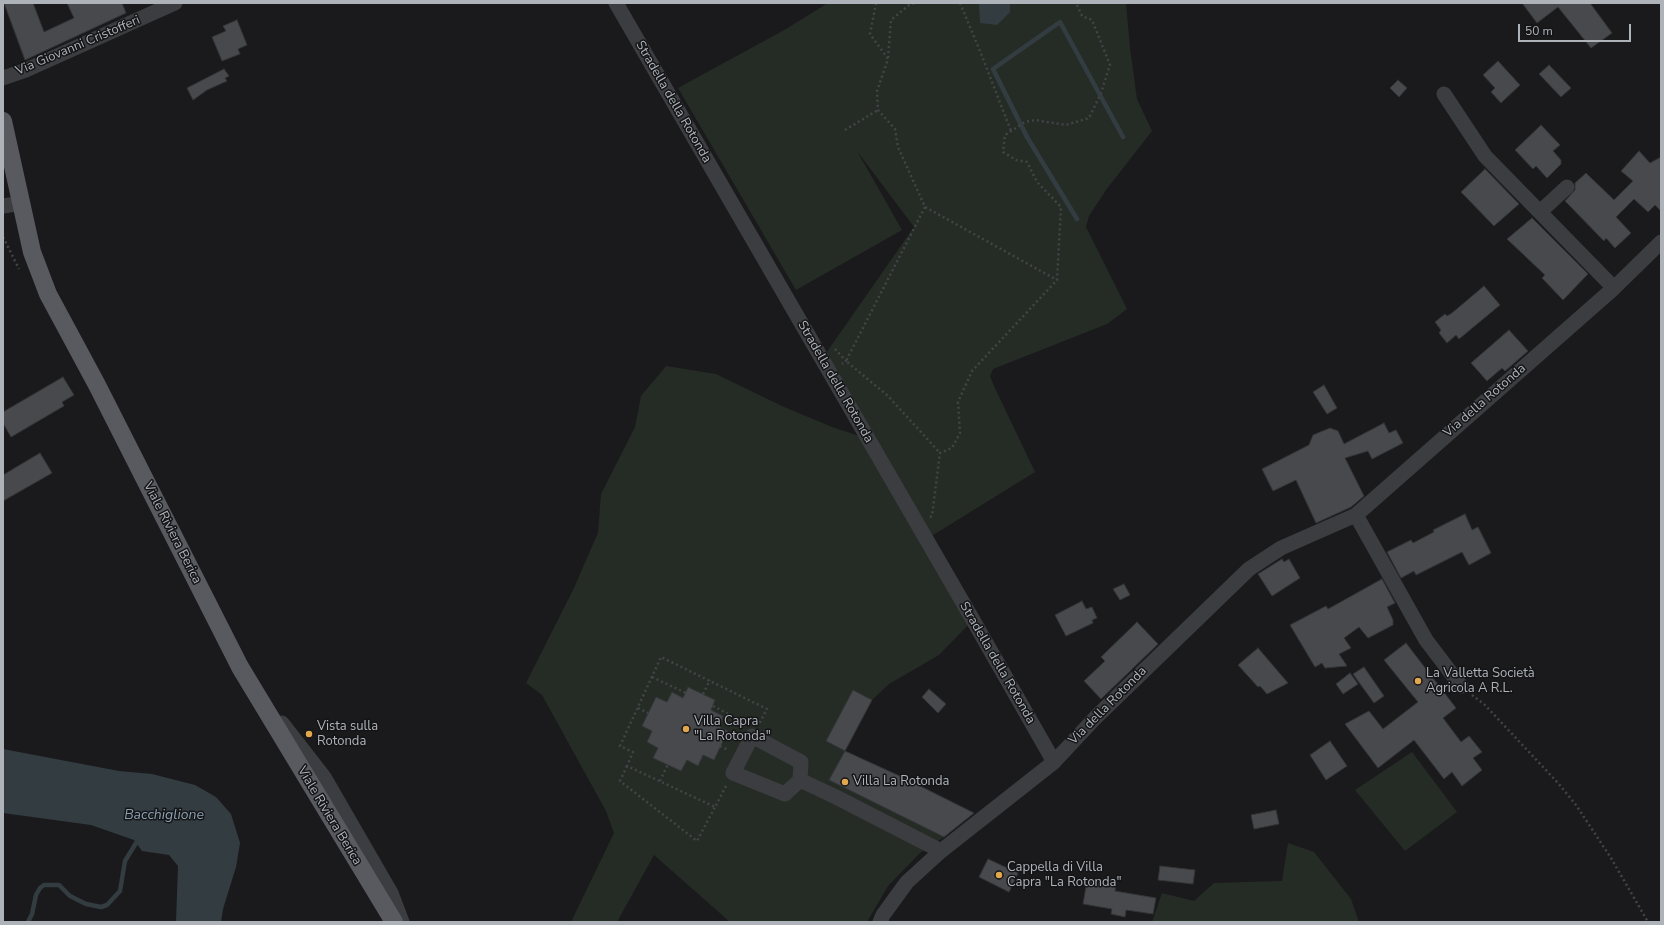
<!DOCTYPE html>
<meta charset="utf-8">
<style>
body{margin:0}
#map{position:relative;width:1664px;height:925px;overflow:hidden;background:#1a1a1c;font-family:"Nunito Sans",sans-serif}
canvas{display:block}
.frame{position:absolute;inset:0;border:4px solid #aeb3ba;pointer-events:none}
.scale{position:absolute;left:1518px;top:24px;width:113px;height:18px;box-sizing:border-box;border:2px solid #aeb3ba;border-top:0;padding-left:5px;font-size:12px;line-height:14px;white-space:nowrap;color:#aeb3ba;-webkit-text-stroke:3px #151517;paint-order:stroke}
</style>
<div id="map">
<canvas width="1664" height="925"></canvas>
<div class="frame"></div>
<div class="scale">50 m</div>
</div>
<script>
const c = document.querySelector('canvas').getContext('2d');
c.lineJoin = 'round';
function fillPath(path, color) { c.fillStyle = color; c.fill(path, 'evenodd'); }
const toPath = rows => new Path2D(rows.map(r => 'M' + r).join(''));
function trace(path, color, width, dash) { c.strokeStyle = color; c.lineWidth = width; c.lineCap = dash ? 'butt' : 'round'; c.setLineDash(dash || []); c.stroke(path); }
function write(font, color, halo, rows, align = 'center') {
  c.font = font + ' "Nunito Sans",sans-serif'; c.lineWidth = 3; c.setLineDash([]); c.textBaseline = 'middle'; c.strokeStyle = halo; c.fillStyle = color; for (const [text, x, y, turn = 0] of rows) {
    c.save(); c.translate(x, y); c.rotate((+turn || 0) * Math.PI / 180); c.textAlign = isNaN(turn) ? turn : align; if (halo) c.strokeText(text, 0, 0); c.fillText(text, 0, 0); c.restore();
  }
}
fillPath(toPath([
 [828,3,1126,3,1130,48,1137,99,1152,131,1106,190,1089,216,1086,227,1127,309,1107,324,993,369,990,376,994,386,1035,472,930,537,824,356,914,227,857,151,902,230,796,290,678,88,786,29],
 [666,366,716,374,784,407,832,427,868,439,973,620,939,655,889,684,872,700,853,690,826,741,845,751,944,837,920,853,888,886,867,922,730,922,654,855,617,922,571,922,614,833,606,811,542,695,526,683,573,590,598,533,601,494,635,427,641,396],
 [1412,752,1457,812,1405,851,1355,790],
 [1288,843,1314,852,1351,899,1359,922,1152,922,1162,893,1194,901,1214,883,1282,881]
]), '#252c25');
fillPath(toPath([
 [979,3,1010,3,1010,12,997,25,980,23],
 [3,749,119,771,152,774,195,785,216,797,231,814,240,843,236,867,223,909,221,922,176,922,178,866,169,855,142,851,134,840,91,825,3,813]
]), '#333c41');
trace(toPath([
 [1077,219,1027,137,993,69,1060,22,1123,137],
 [28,922,32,914,36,895,40,888,44,885,59,885,70,896,86,904,101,907,107,905,120,891,125,861,136,843]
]), '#333c41', 4.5);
const building = toPath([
 [4,3,33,3,44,32,74,18,67,3,122,3,126,13,25,60,4,3],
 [1522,3,1590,3,1612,33,1591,48,1558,7,1537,23,1522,3],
 [237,20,247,45,238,49,240,54,222,61,212,37,226,31,223,26,237,20],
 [1498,61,1520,85,1501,103,1491,92,1495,88,1483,75,1498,61],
 [1549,65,1571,88,1561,97,1539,74,1549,65],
 [224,69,229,76,225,78,227,81,207,90,193,100,187,88,224,69],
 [1398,80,1407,88,1399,97,1390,88,1398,80],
 [1541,125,1560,145,1553,151,1561,160,1561,164,1547,178,1536,166,1533,169,1515,150,1541,125],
 [1639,151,1650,163,1661,157,1661,211,1655,205,1648,212,1634,199,1616,217,1631,233,1615,248,1606,238,1604,241,1565,201,1575,190,1575,183,1586,173,1614,200,1633,181,1621,171,1639,151],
 [1485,169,1519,204,1494,226,1461,192,1485,169],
 [1532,218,1588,274,1563,300,1542,278,1545,275,1507,239,1532,218],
 [1484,286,1500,305,1459,339,1456,335,1447,343,1439,333,1441,330,1435,322,1445,314,1447,316,1452,313,1484,286],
 [1509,330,1528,351,1505,371,1502,368,1487,381,1471,363,1509,330],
 [63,377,74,395,62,402,64,406,11,437,3,423,3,412,63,377],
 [1324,385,1337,408,1327,414,1313,392,1324,385],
 [1384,423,1389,433,1396,430,1403,443,1372,459,1368,451,1345,458,1364,496,1351,507,1316,523,1296,480,1273,491,1262,469,1309,445,1313,435,1330,428,1338,431,1344,444,1384,423],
 [40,453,52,473,3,501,3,475,40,453],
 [1465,514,1472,530,1478,527,1491,553,1469,565,1462,552,1416,575,1414,571,1401,578,1387,552,1411,540,1413,543,1434,532,1433,530,1465,514],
 [1282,559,1284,562,1289,559,1300,578,1272,596,1258,574,1282,559],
 [1382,579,1395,603,1387,607,1393,620,1393,625,1368,638,1359,627,1344,638,1351,648,1339,654,1347,666,1325,668,1322,663,1315,667,1290,625,1326,606,1328,609,1382,579],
 [1124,584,1130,595,1120,600,1113,589,1124,584],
 [1082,601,1086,609,1092,607,1097,618,1092,620,1093,623,1066,636,1055,615,1082,601],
 [1137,622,1158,644,1101,699,1084,681,1105,661,1101,657,1137,622],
 [1406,643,1456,708,1443,718,1461,742,1469,736,1482,752,1473,758,1482,770,1462,786,1452,772,1444,779,1414,740,1378,768,1345,724,1369,711,1383,729,1418,702,1384,660,1406,643],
 [1258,648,1288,683,1267,694,1260,686,1258,687,1238,665,1258,648],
 [1364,667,1384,696,1374,703,1353,674,1364,667],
 [1350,673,1358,684,1343,694,1336,684,1350,673],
 [688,687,715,700,711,710,723,716,720,727,728,731,714,760,703,755,698,766,687,760,681,771,653,758,658,748,647,742,652,731,642,726,656,697,667,702,672,692,683,698,688,687],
 [929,689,946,704,938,713,922,697,929,689],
 [853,690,872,700,845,751,826,741,853,690],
 [1330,741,1347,766,1326,780,1310,755,1330,741],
 [845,751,904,778,974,813,944,837,829,780,845,751],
 [1276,810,1279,824,1254,829,1251,815,1276,810],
 [988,859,1018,873,1009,892,979,877,988,859],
 [1160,866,1195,870,1193,884,1158,880,1160,866],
 [1087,881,1116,885,1115,891,1156,898,1153,914,1126,910,1125,917,1111,914,1112,909,1083,904,1087,881]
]);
fillPath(building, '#47494c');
trace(building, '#343538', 1);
trace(toPath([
 [876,3,870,34,888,59,877,91,878,110,895,129,898,147,925,207,1057,280],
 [960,3,980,51,1011,131],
 [888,58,891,20,909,5,915,3],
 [845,130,878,110],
 [925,207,846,361,888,396,940,453],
 [3,237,19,269],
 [835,349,846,361,842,364],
 [930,517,932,516,940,453,952,448,960,433,958,402,972,371,1057,280,1061,207,1037,182,1027,162,1016,160,1003,152,1005,135,1025,122,1035,120,1066,125,1089,118,1101,93,1110,65,1092,20,1082,16,1076,3],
 [652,677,686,693],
 [703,694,710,680],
 [1472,695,1485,705,1558,783,1576,805,1611,858,1648,922],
 [713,706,746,723],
 [638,708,648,713],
 [720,746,728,750],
 [627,766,620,781,697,841,715,807],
 [660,781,668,764],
 [726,786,715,807,627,766,633,752,620,746,661,657,767,709,759,724]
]), '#424448', 2.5, [2, 3]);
trace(toPath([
 [616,3,973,620,1054,762],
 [3,78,26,70,175,3],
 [1444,94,1485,156,1614,288],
 [3,206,22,203],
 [1541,211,1567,187],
 [1356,515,1426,640,1461,686],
 [282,723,324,777,391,893,402,922],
 [800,780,785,794,733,773,752,736,801,762,800,780,836,797,941,851],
 [880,922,883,915,907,882,941,851,1054,762,1095,718,1249,569,1281,548,1356,515,1614,288,1661,242]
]), '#3c3d41', 15);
trace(toPath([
 [3,121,32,252,48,294,97,385,240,667,394,922]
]), '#585a60', 18);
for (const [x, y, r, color] of [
 [1418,681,4,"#e1a74d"],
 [686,729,4,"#e1a74d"],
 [309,734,4,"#e1a74d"],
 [845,782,4,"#e1a74d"],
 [999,875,4,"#e1a74d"]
]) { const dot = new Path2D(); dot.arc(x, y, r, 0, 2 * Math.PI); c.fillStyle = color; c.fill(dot); trace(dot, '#151517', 1.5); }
write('13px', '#aeb3ba', '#151517', [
 ["Via Giovanni Cristofferi",78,46,-23],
 ["Stradella della Rotonda",673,102,60],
 ["Stradella della Rotonda",835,382,60],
 ["Via della Rotonda",1485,401,-41],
 ["Viale Riviera Berica",172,533,63],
 ["Stradella della Rotonda",997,663,60],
 ["Via della Rotonda",1108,706,-45],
 ["Viale Riviera Berica",329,816,59]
]);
write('13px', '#aeb3ba', '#151517', [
 ["La Valletta Società",1426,674],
 ["Agricola A R.L.",1426,689],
 ["Villa Capra",694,722],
 ["\"La Rotonda\"",694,737],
 ["Vista sulla",317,727],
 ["Rotonda",317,742],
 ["Villa La Rotonda",853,782],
 ["Cappella di Villa",1007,868],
 ["Capra \"La Rotonda\"",1007,883]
], 'left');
write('italic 14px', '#89a1b1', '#151517', [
 ["Bacchiglione",164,816]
]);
</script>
